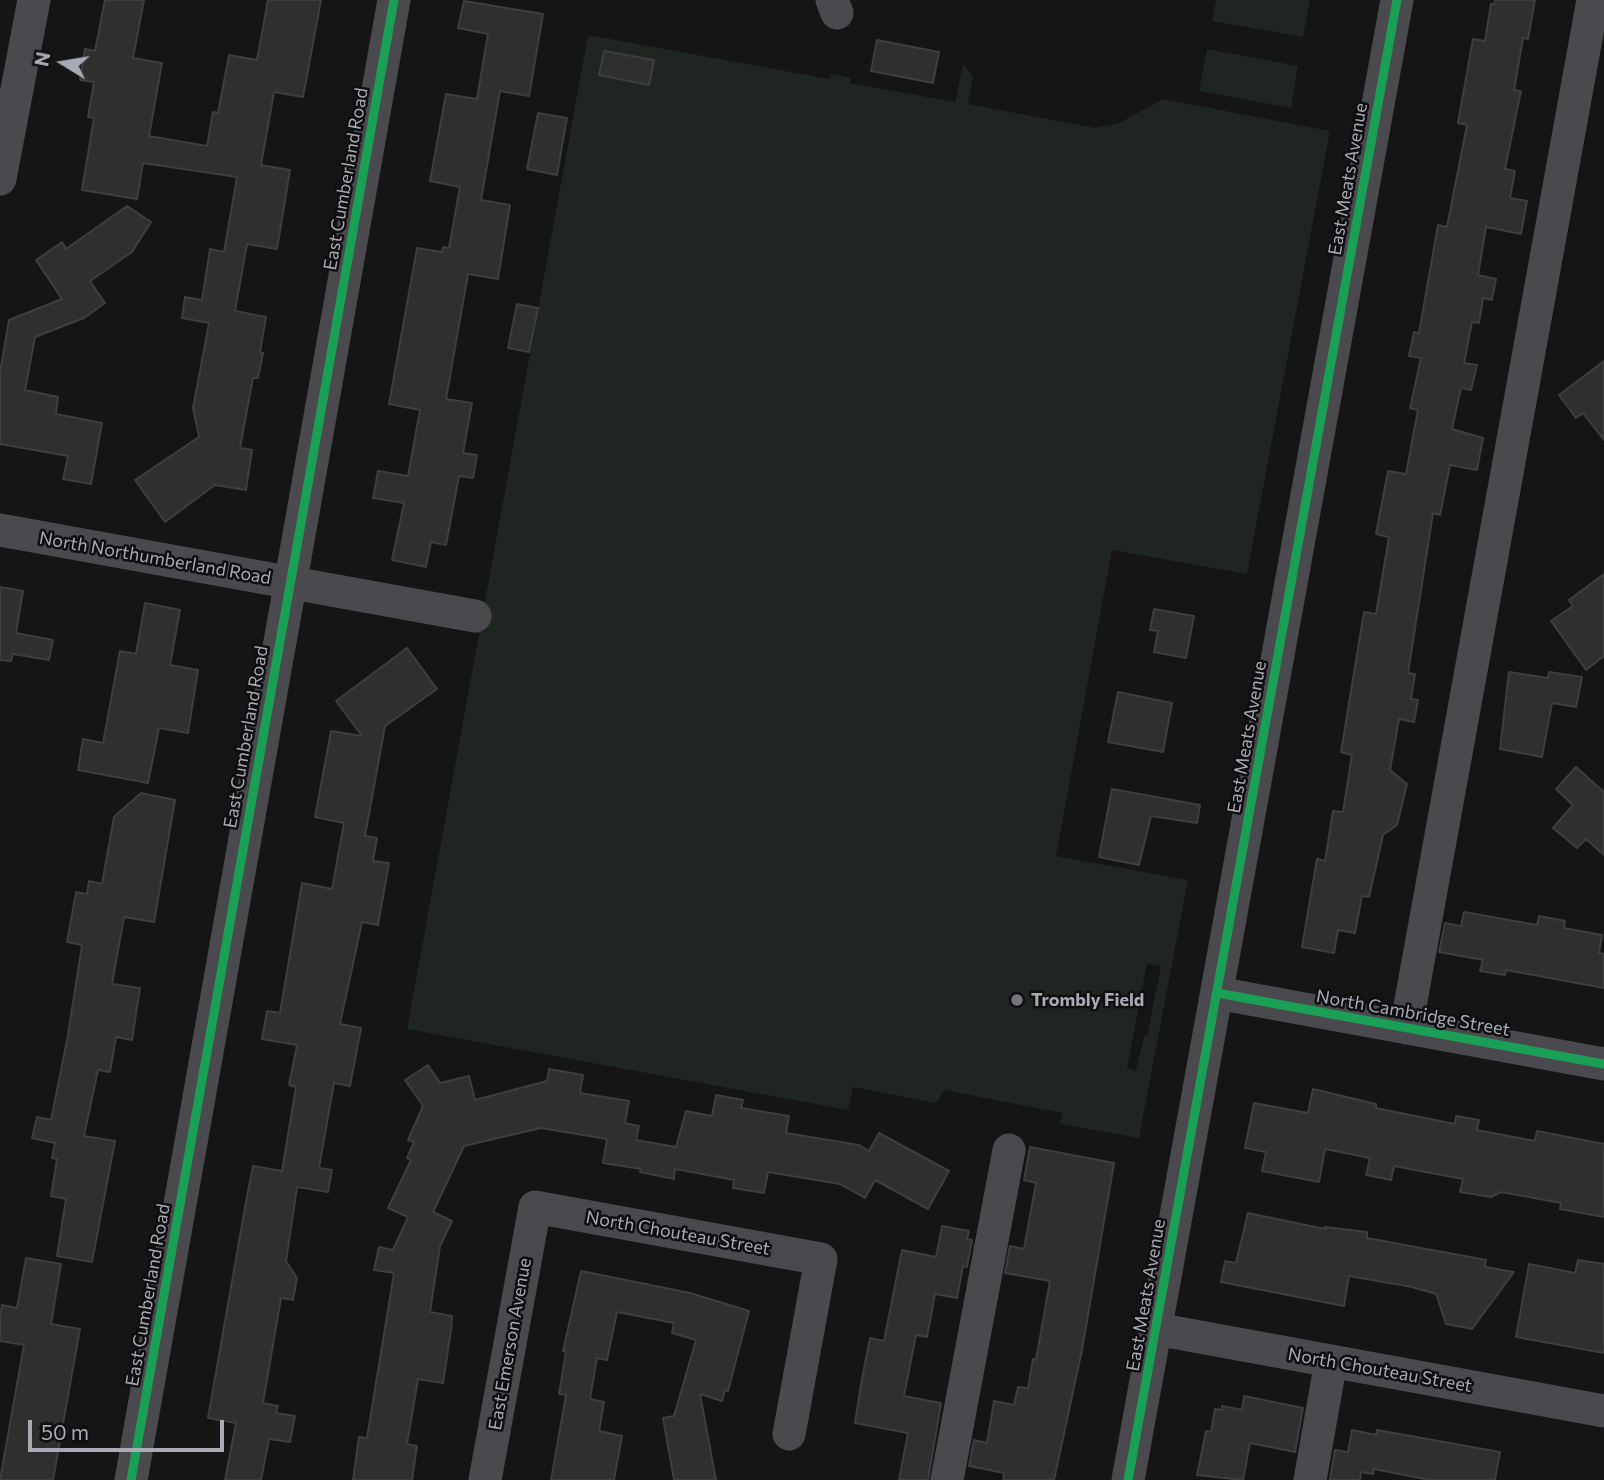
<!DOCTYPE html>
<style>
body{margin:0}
#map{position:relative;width:1604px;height:1480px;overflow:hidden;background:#151515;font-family:Commissioner,sans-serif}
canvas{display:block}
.north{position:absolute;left:28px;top:28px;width:70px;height:70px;-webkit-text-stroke:5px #0f0f11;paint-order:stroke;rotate:281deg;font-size:19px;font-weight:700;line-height:28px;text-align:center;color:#a8aab4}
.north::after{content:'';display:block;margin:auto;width:24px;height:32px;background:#a8aab4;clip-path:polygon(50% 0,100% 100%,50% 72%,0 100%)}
.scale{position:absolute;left:28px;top:1420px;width:196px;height:32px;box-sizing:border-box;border:4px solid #a8aab4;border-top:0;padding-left:9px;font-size:21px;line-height:24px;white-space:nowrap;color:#a8aab4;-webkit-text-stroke:5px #0f0f11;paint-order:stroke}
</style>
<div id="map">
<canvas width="1604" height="1480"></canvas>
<div class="north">N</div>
<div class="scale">50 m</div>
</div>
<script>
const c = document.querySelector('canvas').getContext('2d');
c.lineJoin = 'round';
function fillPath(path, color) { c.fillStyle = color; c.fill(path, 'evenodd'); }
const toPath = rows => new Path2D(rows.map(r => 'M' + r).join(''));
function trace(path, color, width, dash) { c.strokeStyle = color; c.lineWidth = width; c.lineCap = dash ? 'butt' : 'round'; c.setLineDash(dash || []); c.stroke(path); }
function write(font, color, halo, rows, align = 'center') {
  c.font = font + ' Commissioner,sans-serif'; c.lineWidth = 5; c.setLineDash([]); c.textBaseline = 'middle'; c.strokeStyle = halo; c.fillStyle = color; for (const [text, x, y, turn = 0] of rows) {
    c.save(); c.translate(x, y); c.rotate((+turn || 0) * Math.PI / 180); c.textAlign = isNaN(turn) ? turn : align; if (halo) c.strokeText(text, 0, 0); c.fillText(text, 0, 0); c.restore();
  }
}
fillPath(toPath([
 [1216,0,1310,0,1303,37,1212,21],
 [588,35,829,79,831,74,851,78,850,83,955,102,963,64,973,76,968,104,1095,128,1119,123,1163,99,1330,131,1247,574,1112,550,1056,856,1188,880,1139,1138,1060,1124,1062,1113,944,1090,936,1103,853,1087,848,1110,407,1029],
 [1147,963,1161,966,1147,1036,1144,1036,1136,1071,1127,1068],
 [1207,49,1298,66,1291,108,1199,91]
]), '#1f2520');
const building = toPath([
 [105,0,144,0,133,58,162,63,149,136,207,146,213,112,218,113,229,55,257,60,268,0,321,0,303,97,274,92,261,165,290,170,277,249,247,244,235,311,266,317,260,352,263,353,258,378,253,378,240,448,252,450,246,490,215,485,165,522,135,480,199,437,193,408,209,323,182,318,185,297,202,300,210,249,224,252,237,177,143,163,137,199,82,190,94,118,88,117,94,82,80,80,85,49,95,51,105,0],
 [1495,0,1535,0,1528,39,1523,38,1514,90,1521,91,1505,169,1515,171,1510,198,1527,201,1521,234,1486,227,1478,275,1496,279,1492,300,1483,298,1479,323,1472,322,1464,363,1477,365,1471,390,1461,388,1452,429,1483,438,1477,470,1450,465,1440,515,1433,513,1408,673,1415,674,1411,699,1418,700,1414,722,1399,719,1390,770,1407,784,1397,825,1383,835,1369,897,1362,896,1355,933,1338,930,1334,953,1302,947,1317,859,1325,861,1333,811,1343,812,1352,755,1341,752,1364,612,1376,614,1389,537,1376,534,1388,471,1406,474,1418,410,1410,408,1421,358,1409,356,1414,332,1419,333,1438,225,1447,227,1467,125,1458,123,1473,39,1485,41,1491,4,1494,5,1495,0],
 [464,1,543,14,529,96,500,91,481,200,510,205,498,279,468,274,446,399,472,403,463,453,477,455,473,478,459,476,446,545,431,542,426,567,392,560,404,503,373,498,378,471,408,476,420,410,389,404,417,248,442,252,443,247,449,248,460,187,430,181,446,94,477,99,488,34,458,28,464,1],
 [877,40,939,52,933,83,871,71,877,40],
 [604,51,654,60,649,85,599,75,604,51],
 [538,113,567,118,557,175,527,169,538,113],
 [127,206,151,222,132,252,90,281,105,303,84,318,35,337,25,390,58,397,56,414,102,423,91,484,63,479,68,456,0,444,0,373,9,320,62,299,36,260,62,242,66,249,127,206],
 [517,304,538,308,529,352,508,348,517,304],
 [1604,361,1604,440,1583,413,1576,418,1559,395,1604,361],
 [1604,574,1604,656,1586,670,1551,621,1573,606,1569,600,1604,574],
 [0,587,23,591,16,633,53,640,49,660,13,654,11,661,0,660,0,587],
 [145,603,180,610,170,665,198,670,188,733,159,728,148,783,78,770,83,739,103,743,120,651,136,654,145,603],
 [1154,609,1194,616,1186,658,1154,652,1158,631,1150,630,1154,609],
 [407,648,437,689,385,726,365,836,377,838,373,861,389,863,378,925,362,922,340,1024,361,1028,350,1086,334,1083,319,1168,332,1170,328,1192,297,1187,286,1261,297,1278,293,1300,281,1298,263,1403,278,1406,276,1413,295,1416,290,1442,269,1439,261,1480,225,1480,236,1423,208,1418,246,1202,253,1166,282,1171,296,1087,289,1085,297,1045,262,1039,267,1011,280,1013,302,883,332,889,344,823,315,817,331,731,362,736,336,701,407,648],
 [1509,672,1548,678,1549,672,1582,677,1576,707,1552,703,1542,757,1500,749,1509,672],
 [1118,692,1172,703,1163,752,1108,742,1118,692],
 [1576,767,1604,792,1604,855,1586,839,1577,848,1553,828,1573,805,1556,789,1576,767],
 [1112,789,1200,805,1197,823,1151,816,1139,865,1099,857,1112,789],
 [141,793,175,800,154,922,124,917,112,984,140,988,132,1040,116,1037,110,1072,98,1070,84,1136,115,1141,92,1262,57,1256,66,1199,51,1196,57,1159,52,1158,55,1143,32,1138,37,1117,51,1120,68,1035,82,945,67,942,76,892,87,894,89,881,102,884,114,817,141,793],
 [1464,912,1537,925,1539,916,1565,921,1564,928,1602,935,1599,953,1604,954,1604,988,1506,970,1505,975,1480,971,1483,960,1439,952,1445,923,1461,926,1464,912],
 [428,1065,440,1083,469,1076,475,1100,547,1081,549,1069,583,1075,580,1093,629,1101,625,1123,639,1126,636,1140,676,1147,686,1111,712,1116,716,1095,743,1100,741,1108,789,1116,786,1133,859,1145,869,1151,879,1133,949,1171,928,1209,875,1180,865,1198,840,1184,768,1172,764,1193,733,1188,734,1180,675,1169,674,1179,640,1172,641,1169,603,1163,607,1139,541,1128,464,1146,433,1212,452,1221,440,1246,430,1312,452,1316,451,1330,443,1383,418,1379,407,1444,417,1446,412,1480,353,1480,359,1437,367,1438,394,1273,374,1270,379,1247,393,1250,408,1217,388,1208,411,1160,407,1158,414,1142,408,1140,423,1106,405,1080,428,1065],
 [1313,1089,1376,1104,1376,1108,1455,1124,1456,1116,1479,1120,1477,1130,1535,1141,1537,1131,1604,1144,1604,1217,1560,1209,1561,1203,1501,1192,1491,1197,1460,1192,1463,1179,1394,1166,1391,1180,1366,1175,1370,1158,1325,1149,1319,1182,1262,1171,1266,1152,1245,1148,1254,1103,1308,1113,1313,1089],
 [1030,1147,1114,1163,1082,1350,1054,1480,1003,1480,1004,1473,969,1466,974,1440,987,1443,994,1401,1014,1405,1018,1387,1028,1388,1033,1359,1036,1360,1050,1281,1005,1273,1010,1246,1024,1249,1036,1183,1024,1180,1030,1147],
 [1248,1213,1325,1229,1325,1227,1367,1232,1367,1238,1486,1260,1485,1267,1514,1272,1472,1329,1446,1324,1436,1294,1412,1287,1349,1276,1344,1306,1221,1282,1225,1261,1236,1263,1248,1213],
 [942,1226,969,1231,967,1239,972,1240,967,1267,963,1266,957,1298,935,1294,927,1337,916,1335,904,1396,941,1403,928,1480,899,1480,908,1433,855,1423,861,1384,870,1338,884,1341,902,1250,936,1257,942,1226],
 [26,1258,61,1264,51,1324,80,1329,53,1480,0,1480,24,1345,0,1341,0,1317,2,1305,17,1308,26,1258],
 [1578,1260,1604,1264,1604,1353,1516,1337,1529,1264,1575,1273,1578,1260],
 [581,1271,690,1293,749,1311,728,1391,725,1390,722,1401,700,1394,716,1480,674,1480,663,1418,674,1416,696,1340,672,1333,674,1323,617,1312,607,1360,597,1358,590,1399,604,1402,599,1431,622,1436,614,1480,551,1480,566,1395,559,1394,566,1352,563,1351,581,1271],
 [1244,1396,1303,1408,1295,1452,1250,1443,1243,1480,1197,1475,1206,1431,1211,1432,1215,1409,1222,1410,1222,1406,1242,1410,1244,1396],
 [1352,1430,1376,1435,1377,1430,1500,1452,1495,1480,1430,1480,1374,1469,1373,1474,1361,1472,1360,1480,1330,1480,1335,1450,1348,1452,1352,1430]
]);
fillPath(building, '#2f2f30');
trace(building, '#3e3e41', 2);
trace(toPath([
 [832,0,837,13],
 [0,179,34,0],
 [0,530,475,616],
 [1217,993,1604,1064],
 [1406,1028,1593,0],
 [1156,1329,1604,1411],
 [131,1480,394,0],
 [485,1480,535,1207,821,1259,789,1434],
 [947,1480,1009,1150],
 [1128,1480,1397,0],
 [1310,1480,1331,1361]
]), '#4a4a4e', 33);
trace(toPath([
 [1217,993,1604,1064],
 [131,1480,394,0],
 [1128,1480,1397,0]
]), '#1a9f57', 9);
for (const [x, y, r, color] of [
 [1017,1000,7,"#75767c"]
]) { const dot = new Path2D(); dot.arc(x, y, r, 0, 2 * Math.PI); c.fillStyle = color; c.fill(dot); trace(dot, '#0f0f11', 2.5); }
write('18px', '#a8aab4', '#0f0f11', [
 ["East Cumberland Road",346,179,-80],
 ["East Meats Avenue",1348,179,-80],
 ["North Northumberland Road",155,558,10],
 ["East Cumberland Road",246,737,-80],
 ["East Meats Avenue",1247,737,-80],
 ["North Cambridge Street",1413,1013,10],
 ["North Chouteau Street",678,1233,10],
 ["East Cumberland Road",148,1295,-80],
 ["East Meats Avenue",1146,1295,-80],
 ["East Emerson Avenue",510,1344,-80],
 ["North Chouteau Street",1380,1370,10]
]);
write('bold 18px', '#a8aab4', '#0f0f11', [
 ["Trombly Field",1031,1000]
], 'left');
</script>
